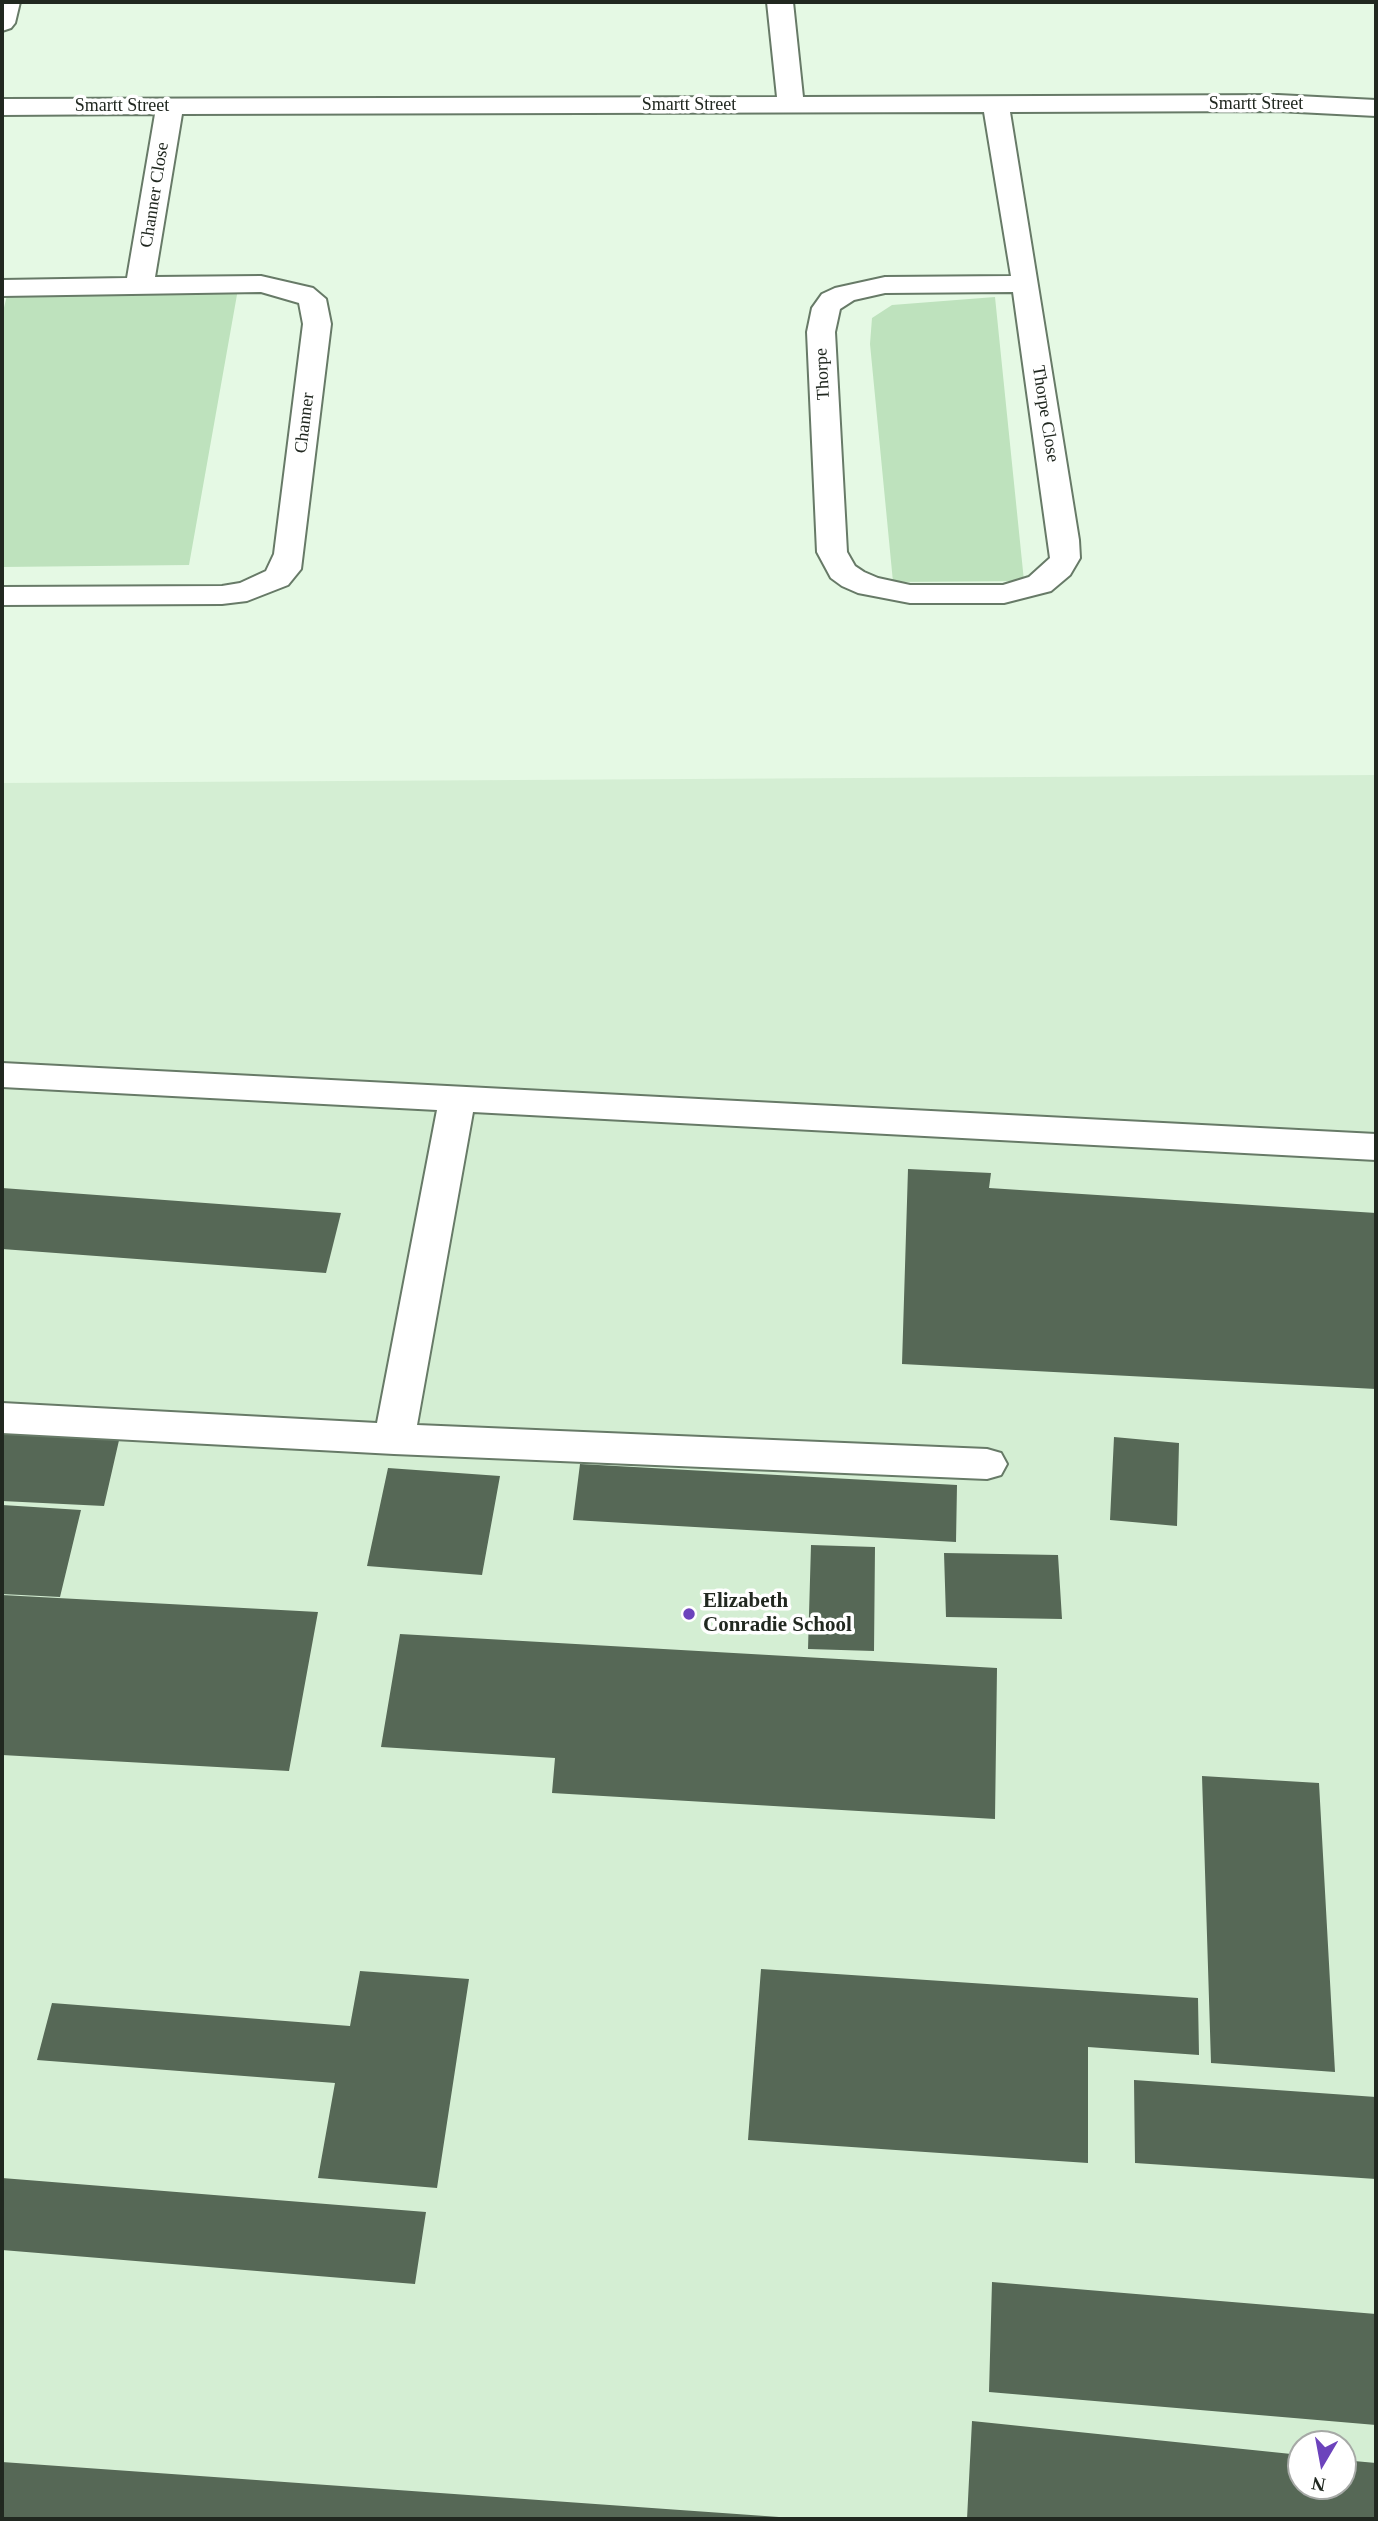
<!DOCTYPE html>
<style>
body{margin:0}
#map{position:relative;width:1378px;height:2521px;overflow:hidden;background:#e5f9e4;font-family:Georgia,serif}
canvas{display:block}
.frame{position:absolute;inset:0;border:4px solid #212820;pointer-events:none}
.north{position:absolute;left:1287px;top:2430px;width:70px;height:70px;box-sizing:border-box;background:#fff;border:2px solid #a6a9a6;border-radius:50%;rotate:190deg;font-size:19px;font-weight:700;line-height:28px;text-align:center;color:#212820}
.north::after{content:'';display:block;margin:auto;width:24px;height:32px;background:#6c43bc;clip-path:polygon(50% 0,100% 100%,50% 72%,0 100%)}
</style>
<div id="map">
<canvas width="1378" height="2521"></canvas>
<div class="frame"></div>
<div class="north">N</div>
</div>
<script>
const c = document.querySelector('canvas').getContext('2d');
c.lineJoin = 'round';
function fillPath(path, color) { c.fillStyle = color; c.fill(path, 'evenodd'); }
const toPath = rows => new Path2D(rows.map(r => 'M' + r).join(''));
function trace(path, color, width, dash) { c.strokeStyle = color; c.lineWidth = width; c.lineCap = dash ? 'butt' : 'round'; c.setLineDash(dash || []); c.stroke(path); }
function write(font, color, halo, rows, align = 'center') {
  c.font = font + ' Georgia,serif'; c.lineWidth = 7; c.setLineDash([]); c.textBaseline = 'middle'; c.strokeStyle = halo; c.fillStyle = color; for (const [text, x, y, turn = 0] of rows) {
    c.save(); c.translate(x, y); c.rotate((+turn || 0) * Math.PI / 180); c.textAlign = isNaN(turn) ? turn : align; if (halo) c.strokeText(text, 0, 0); c.fillText(text, 0, 0); c.restore();
  }
}
fillPath(toPath([
 [1376,775,1376,2519,2,2519,2,783],
 [1301,2444,1343,2444,1343,2486,1301,2486]
]), '#d4eed3');
fillPath(toPath([
 [238,289,189,565,2,567,2,316,8,291],
 [995,297,1024,581,893,582,870,344,872,318,892,305]
]), '#bee2bd');
fillPath(toPath([
 [908,1169,991,1173,989,1188,1376,1213,1376,1389,902,1364],
 [2,1188,341,1213,326,1273,2,1249],
 [2,1430,120,1436,104,1506,2,1501],
 [1114,1437,1179,1443,1177,1526,1110,1520],
 [580,1464,957,1485,956,1542,573,1520],
 [388,1468,500,1476,482,1575,367,1566],
 [2,1505,81,1510,60,1597,2,1594],
 [811,1545,875,1547,874,1651,808,1649],
 [944,1553,1058,1555,1062,1619,946,1617],
 [2,1595,318,1612,289,1771,2,1755],
 [400,1634,997,1668,995,1819,552,1793,555,1758,381,1747],
 [1202,1776,1319,1783,1335,2072,1211,2063],
 [761,1969,1198,1998,1199,2055,1088,2047,1088,2163,748,2140],
 [360,1971,469,1979,437,2188,318,2178,335,2083,37,2060,52,2003,350,2026],
 [1134,2080,1376,2097,1376,2179,1135,2163],
 [2,2178,426,2212,415,2284,2,2250],
 [992,2282,1376,2314,1376,2425,989,2392],
 [972,2421,1301,2455,1301,2486,1343,2486,1343,2460,1376,2463,1376,2519,967,2519],
 [2,2462,779,2517,779,2519,2,2519]
]), '#566856');
const minor = toPath([
 [2,2,20,2,15,23,11,28,2,31,2,2],
 [767,2,793,2,803,97,1278,95,1376,100,1376,116,1278,111,1010,112,1079,540,1080,558,1070,575,1051,591,1004,603,910,603,858,593,842,586,831,578,817,552,807,332,812,308,822,294,835,288,885,277,1011,276,984,112,182,114,155,277,261,276,313,288,326,299,331,324,301,569,288,585,247,601,222,604,2,605,2,587,222,586,240,583,266,571,274,554,303,324,299,303,261,292,2,296,2,280,127,278,155,114,2,115,2,99,777,97,767,2],
 [1013,292,1050,558,1029,577,1003,585,910,585,878,578,864,572,855,566,847,552,835,332,840,309,854,300,885,293,1013,292],
 [2,1063,1376,1134,1376,1160,473,1112,417,1425,987,1449,1001,1453,1007,1464,1001,1475,987,1479,394,1454,2,1433,2,1403,377,1423,437,1110,2,1087,2,1063]
]);
trace(minor, '#677a67', 4);
fillPath(minor, '#fff');
for (const [x, y, r, color] of [
 [689,1614,7,"#6c43bc"]
]) { const dot = new Path2D(); dot.arc(x, y, r, 0, 2 * Math.PI); c.fillStyle = color; c.fill(dot); trace(dot, '#fff', 2.5); }
write('18px', '#212820', '#fff', [
 ["Smartt Street",1256,104],
 ["Smartt Street",689,105],
 ["Smartt Street",122,106],
 ["Channer Close",155,195,-81],
 ["Thorpe",823,374,-93],
 ["Thorpe Close",1045,414,81],
 ["Channer",305,423,-83]
]);
write('bold 21px', '#212820', '#fff', [
 ["Elizabeth",703,1602],
 ["Conradie School",703,1626]
], 'left');
</script>
